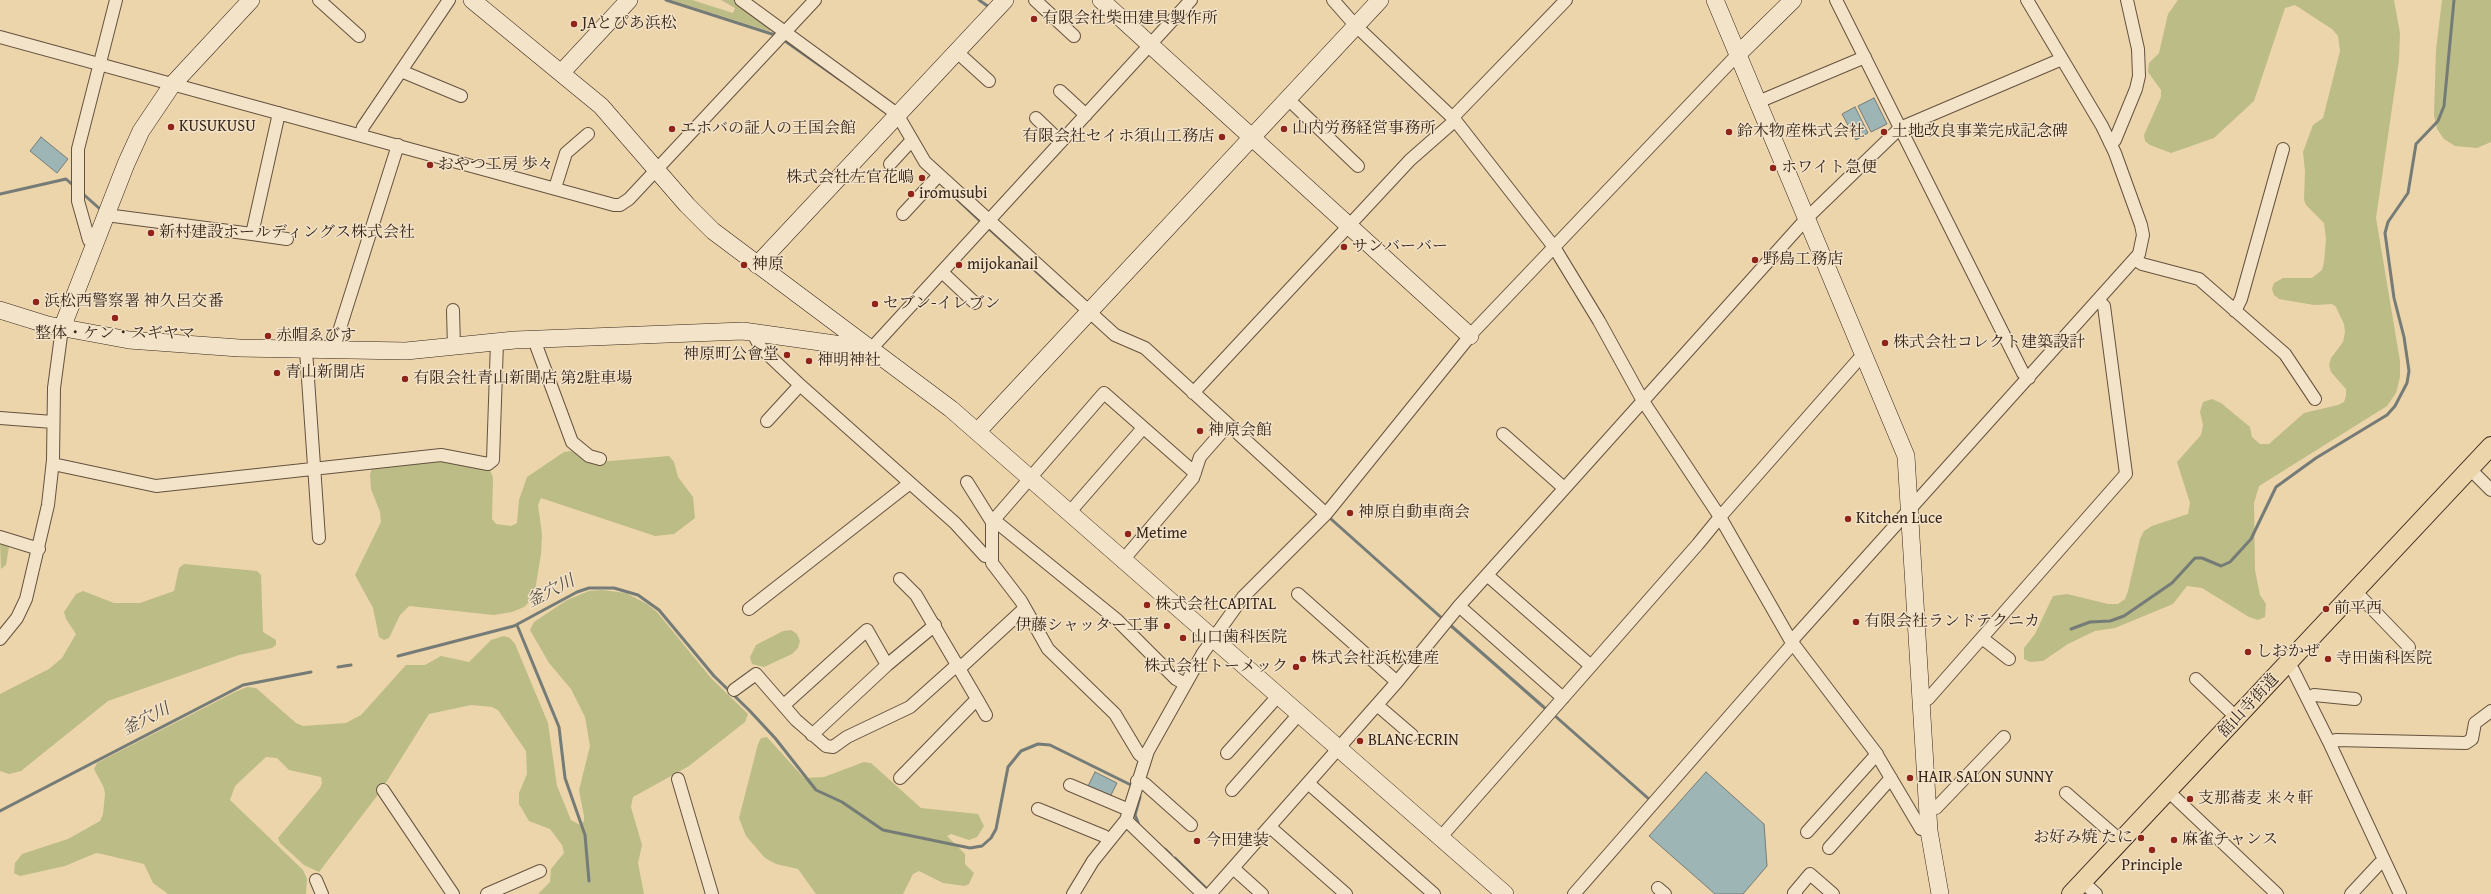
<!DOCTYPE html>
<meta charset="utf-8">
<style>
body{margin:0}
canvas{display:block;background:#ecd4ab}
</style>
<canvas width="2491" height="894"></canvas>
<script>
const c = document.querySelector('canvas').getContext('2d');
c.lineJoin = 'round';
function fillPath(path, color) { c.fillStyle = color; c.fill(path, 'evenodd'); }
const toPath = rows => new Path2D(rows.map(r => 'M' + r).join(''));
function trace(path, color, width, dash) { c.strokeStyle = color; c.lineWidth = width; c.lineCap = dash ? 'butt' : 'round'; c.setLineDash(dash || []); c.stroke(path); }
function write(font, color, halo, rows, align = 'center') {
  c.font = font + ' "Gentium Book Plus","Noto Serif JP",serif'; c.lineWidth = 3; c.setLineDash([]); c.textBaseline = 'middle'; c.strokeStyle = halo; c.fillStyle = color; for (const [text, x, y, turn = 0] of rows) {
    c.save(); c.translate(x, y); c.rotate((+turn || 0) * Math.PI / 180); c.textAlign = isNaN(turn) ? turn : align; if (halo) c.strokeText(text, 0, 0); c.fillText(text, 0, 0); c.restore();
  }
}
fillPath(toPath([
 [671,0,692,0,733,13,735,8,721,0,735,0,772,29,769,31],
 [2178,0,2394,0,2400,33,2399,60,2376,218,2400,361,2400,377,2396,393,2387,406,2259,486,2254,503,2255,570,2260,595,2266,604,2265,617,2258,620,2249,617,2202,588,2187,586,2173,604,2115,628,2095,631,2068,644,2043,661,2030,662,2024,659,2024,648,2035,634,2053,596,2067,594,2108,604,2118,604,2125,599,2128,591,2140,539,2144,531,2152,526,2188,514,2190,503,2177,462,2201,435,2203,425,2200,412,2203,402,2212,399,2221,403,2250,427,2252,437,2260,444,2269,444,2304,413,2338,405,2344,402,2346,396,2346,389,2331,372,2329,365,2331,358,2343,342,2345,332,2344,324,2336,307,2332,304,2314,305,2279,299,2274,295,2272,289,2274,283,2283,278,2312,278,2322,270,2324,262,2326,239,2324,223,2306,205,2304,200,2305,171,2303,152,2313,125,2323,118,2340,51,2338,36,2332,29,2295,5,2285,8,2254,101,2214,138,2171,153,2150,145,2145,141,2144,135,2161,97,2161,90,2148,72,2149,63,2159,53,2168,14],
 [2442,0,2491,0,2491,142,2477,148,2455,146,2444,139,2437,129,2434,115,2436,50],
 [571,451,599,462,669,456,674,462,678,477,693,497,695,518,674,534,655,536,541,498,538,505,542,534,541,554,535,591,531,600,524,607,512,612,494,615,409,606,400,615,389,638,384,640,379,637,373,608,355,575,381,522,380,512,371,489,370,475,372,468,441,460,486,469,490,470,493,478,492,519,496,524,511,526,517,523,519,500,527,477,564,452],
 [0,540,9,547,6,565,1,569],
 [184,564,257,571,261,575,263,632,276,640,276,645,272,648,239,655,108,701,21,771,9,774,0,771,0,694,49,669,62,658,76,634,66,619,64,612,76,594,83,591,114,603,140,603,174,591,179,568],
 [602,590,626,593,647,604,657,612,711,678,748,714,745,722,689,766,633,797,631,807,642,845,638,863,644,894,538,894,550,882,551,869,564,853,562,845,550,829,529,821,519,804,519,793,527,774,526,751,498,710,492,707,471,705,429,714,380,792,319,872,304,865,280,843,278,838,320,788,322,783,321,777,289,770,277,758,266,757,235,786,230,800,303,870,307,879,306,894,168,894,153,883,144,864,102,854,96,853,65,866,20,876,14,873,15,863,22,854,68,839,100,821,103,814,105,794,104,788,94,769,97,763,235,692,247,687,256,688,296,723,303,726,346,723,361,715,406,665,425,665,441,656,469,662,491,640,504,636,510,638,515,644,548,723,557,786,571,820,580,825,584,821,584,816,579,790,590,746,585,717,571,689,549,663,530,630,534,622,567,600,589,591],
 [791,630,797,634,800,641,798,648,792,654,764,667,752,664,750,657,756,645,783,631],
 [767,737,804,778,824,777,864,762,871,763,921,808,978,814,984,826,977,837,969,840,951,834,947,836,965,854,965,864,974,873,969,884,965,886,943,883,919,871,913,874,903,894,816,894,798,869,776,864,765,858,746,836,739,818,758,744,761,738]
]), '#bcbc86');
const water = toPath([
 [1874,98,1887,124,1871,132,1858,106,1874,98],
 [1855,107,1868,133,1856,140,1842,114,1855,107],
 [41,137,68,159,57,173,30,151,41,137],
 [1095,772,1117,783,1110,797,1088,786,1095,772],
 [1706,772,1764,824,1767,866,1743,894,1715,894,1649,836,1706,772]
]);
fillPath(water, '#9db5b5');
trace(water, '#757c77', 1);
trace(toPath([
 [666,0,775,35],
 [979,0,989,7],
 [785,41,842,81],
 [943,186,980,221],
 [82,193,100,209],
 [0,194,66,179,75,187],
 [988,228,1063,296],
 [1331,519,1444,620],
 [1449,624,1547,710],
 [517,625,559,727,565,778,585,835,589,881],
 [2071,629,2090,622,2110,621,2124,616,2172,583,2195,558,2202,558,2221,566,2230,562,2251,539,2276,487,2316,458,2387,415,2395,406,2407,383,2409,371,2404,337,2394,298,2385,233,2388,222,2408,193,2416,144,2438,121,2444,106,2454,0],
 [398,656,514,626,577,592,589,588,614,588,638,595,659,610,714,676,749,710,775,738,816,790,842,802,883,830,970,848,982,846,991,838,996,829,1008,767,1021,751,1038,744,1050,745,1131,785],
 [338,667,351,665],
 [1554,715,1650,800],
 [0,811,243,685,311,672],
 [1139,825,1135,815,1140,797],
 [1165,849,1171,855],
 [1175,858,1207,889]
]), '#757c77', 3);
const street = toPath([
 [319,0,359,36],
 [741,0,897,114,925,162,1115,335,1145,348,1326,514],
 [1035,0,1074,36],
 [1333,0,1355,25,1455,120,1554,247,1599,321,1643,401,1720,517,1791,641,1876,753,1921,829,1929,828],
 [1836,0,2023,373,2029,378],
 [0,37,614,205,620,205,629,199,815,0],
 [957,52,989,81],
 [401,71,461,96],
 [1060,91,1086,115],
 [1288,99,1358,166],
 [1758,102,1865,57],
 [1036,118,1061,142],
 [361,135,363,127,449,0],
 [2110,143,2115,140,2136,89,2139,76,2138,49,2127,0],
 [890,164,912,140],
 [555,188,566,153,588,134],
 [903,214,939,175],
 [106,215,252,234,279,113],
 [252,234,287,239],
 [95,243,89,240,78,201,78,149,116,0],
 [2136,260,2142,264,2199,279,2285,354,2315,399],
 [942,272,975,303],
 [453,310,454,348],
 [2235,311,2241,299,2283,149],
 [756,332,756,339,761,348,800,385,955,523,985,556,992,556],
 [536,339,536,345,572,442,589,456,600,459],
 [871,349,1191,0],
 [306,350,319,538],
 [335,350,335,344,398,145],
 [1193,393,1410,160,1451,124,1456,114,1566,0],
 [0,418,53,422],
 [767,421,800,385],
 [1503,434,1564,488],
 [53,464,156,486,441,455,488,464,493,460,497,342],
 [2470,469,2491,490],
 [967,482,992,522],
 [1069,513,1143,428],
 [994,520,1117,620,1176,679,1185,684],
 [0,537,39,549],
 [1123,560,1193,478,1200,457,1228,425],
 [1487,575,1591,666],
 [2356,592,2409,647],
 [1298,594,1397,682],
 [1459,606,1563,698],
 [749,609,910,483],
 [1982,638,2009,659],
 [0,639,17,618,26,599,48,505,53,460,54,388,62,328],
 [2288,665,2293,670,2329,742,2400,894],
 [960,668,1025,608],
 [2196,679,2237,718],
 [734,690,756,674,796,720,826,746,833,747,847,737,910,707,958,664],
 [977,699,986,715],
 [1922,699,1928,699,2126,474,2104,306,2099,301],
 [2308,699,2314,695,2355,699],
 [784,705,867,630,887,665],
 [1377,705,1412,735],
 [812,735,887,665,935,625],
 [2329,742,2336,740,2466,743,2472,739,2475,723,2491,711],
 [1227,753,1278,696],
 [1144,758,1139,754,1115,714,1048,649,1021,601,992,563,992,522,1104,393,1195,473],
 [900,778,977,699,916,595,900,579],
 [678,779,712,894],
 [1137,781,1145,784,1191,825],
 [1308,783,1434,894],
 [1070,785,1129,810],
 [383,790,453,894],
 [1232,790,1299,714],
 [2168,791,2277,894],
 [2066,793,2121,841],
 [1928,808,1936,808,2004,737],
 [1038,809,1104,836,1109,841],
 [1126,820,1203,894],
 [1270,827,1346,894],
 [1807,832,1877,754],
 [1440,838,1698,544,1720,517,1858,360,1865,357],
 [1829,848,1891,778],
 [1233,868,1262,894],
 [316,880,322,894],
 [2083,882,2096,894],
 [1658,888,1665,894],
 [487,894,540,871],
 [1073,894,1093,861,1126,820,1148,751,1203,653,1243,597,1326,514,1474,331,1738,54],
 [1210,894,1397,682,1459,606,1807,218,1900,128,2062,59],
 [1574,894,1789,648,1795,637,2139,254,2143,235,2141,225,2115,153,2102,126,2027,0],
 [1796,894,1794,893,1810,874,1833,894],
 [2351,894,2379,864,2385,862]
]);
const secondary = toPath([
 [472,0,601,106,687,205,713,231,951,409,1505,894],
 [1101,0,1470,336],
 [1715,0,1906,456,1929,831,1940,894],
 [1738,54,1793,0],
 [561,73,629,0],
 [757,265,1005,0],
 [0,310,48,325,129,340,239,348,406,351,515,340,743,331,870,349],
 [62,328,126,164,141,131,172,85,251,0],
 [977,432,1380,0]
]);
const primary = toPath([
 [2071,894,2491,446]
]);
trace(street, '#65523f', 14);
trace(secondary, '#38261b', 18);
trace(primary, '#38261b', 20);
trace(street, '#f3e3c8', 12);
trace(secondary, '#f3e3c8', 17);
trace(primary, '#ecd4ab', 18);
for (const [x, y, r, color] of [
 [1034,19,4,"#8f2418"],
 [574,24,4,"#8f2418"],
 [171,127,4,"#8f2418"],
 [672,129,4,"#8f2418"],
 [1284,129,4,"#8f2418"],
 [1729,132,4,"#8f2418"],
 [1884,132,4,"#8f2418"],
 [1222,137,4,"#8f2418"],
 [430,165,4,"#8f2418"],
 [1773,168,4,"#8f2418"],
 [922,178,4,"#8f2418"],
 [911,194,4,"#8f2418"],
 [151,233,4,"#8f2418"],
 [1344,247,4,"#8f2418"],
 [1755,260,4,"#8f2418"],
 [744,265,4,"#8f2418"],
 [959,265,4,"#8f2418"],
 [36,302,4,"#8f2418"],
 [875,304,4,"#8f2418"],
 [115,318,4,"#8f2418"],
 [268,336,4,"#8f2418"],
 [1885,343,4,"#8f2418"],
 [787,355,4,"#8f2418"],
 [809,361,4,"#8f2418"],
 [277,373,4,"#8f2418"],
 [405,379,4,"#8f2418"],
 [1200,431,4,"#8f2418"],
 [1350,513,4,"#8f2418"],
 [1848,519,4,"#8f2418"],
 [1128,534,4,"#8f2418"],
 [1147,605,4,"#8f2418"],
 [2326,609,4,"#8f2418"],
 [1856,622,4,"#8f2418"],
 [1167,626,4,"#8f2418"],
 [1183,638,4,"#8f2418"],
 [2248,652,4,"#8f2418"],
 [1303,659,4,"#8f2418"],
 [2328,659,4,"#8f2418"],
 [1296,667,4,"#8f2418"],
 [1360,741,4,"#8f2418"],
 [1910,778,4,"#8f2418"],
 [2190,799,4,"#8f2418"],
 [2141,838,4,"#8f2418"],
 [2174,840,4,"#8f2418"],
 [1197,841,4,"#8f2418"],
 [2152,850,4,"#8f2418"]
]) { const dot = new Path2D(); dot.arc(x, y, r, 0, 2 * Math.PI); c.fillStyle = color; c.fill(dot); trace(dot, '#f3e3c8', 1.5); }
write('16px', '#38261b', '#f3e3c8', [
 ["有限会社柴田建具製作所",1042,19],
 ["JAとぴあ浜松",582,24],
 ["KUSUKUSU",179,127],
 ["エホバの証人の王国会館",680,129],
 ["山内労務経営事務所",1292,129],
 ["鈴木物産株式会社",1737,132],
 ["土地改良事業完成記念碑",1892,132],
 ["有限会社セイホ須山工務店",1214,137,"right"],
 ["おやつ工房 歩々",438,165],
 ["ホワイト急便",1781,168],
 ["株式会社左官花嶋",914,178,"right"],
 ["iromusubi",919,194],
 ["新村建設ホールディングス株式会社",159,233],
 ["サンバーバー",1352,247],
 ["野島工務店",1763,260],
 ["神原",752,265],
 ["mijokanail",967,265],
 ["浜松西警察署 神久呂交番",44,302],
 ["セブン-イレブン",883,304],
 ["整体・ケン・スギヤマ",115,334,"center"],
 ["赤帽ゑびす",276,336],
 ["株式会社コレクト建築設計",1893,343],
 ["神原町公會堂",779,355,"right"],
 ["神明神社",817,361],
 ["青山新聞店",285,373],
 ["有限会社青山新聞店 第2駐車場",413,379],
 ["神原会館",1208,431],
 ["神原自動車商会",1358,513],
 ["Kitchen Luce",1856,519],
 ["Metime",1136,534],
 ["株式会社CAPITAL",1155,605],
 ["前平西",2334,609],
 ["有限会社ランドテクニカ",1864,622],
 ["伊藤シャッター工事",1159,626,"right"],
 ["山口歯科医院",1191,638],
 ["しおかぜ",2256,652],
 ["株式会社浜松建産",1311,659],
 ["寺田歯科医院",2336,659],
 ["株式会社トーメック",1288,667,"right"],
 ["BLANC ECRIN",1368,741],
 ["HAIR SALON SUNNY",1918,778],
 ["支那蕎麦 来々軒",2198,799],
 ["お好み焼 たに",2133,838,"right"],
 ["麻雀チャンス",2182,840],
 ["今田建装",1205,841],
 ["Principle",2152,866,"center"]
], 'left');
write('16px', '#38261b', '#f3e3c8', [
 ["舘山寺街道",2249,706,-47]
]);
write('italic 17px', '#514a42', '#f3e3c8', [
 ["釜穴川",551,592,-27],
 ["釜穴川",146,720,-27]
]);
</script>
